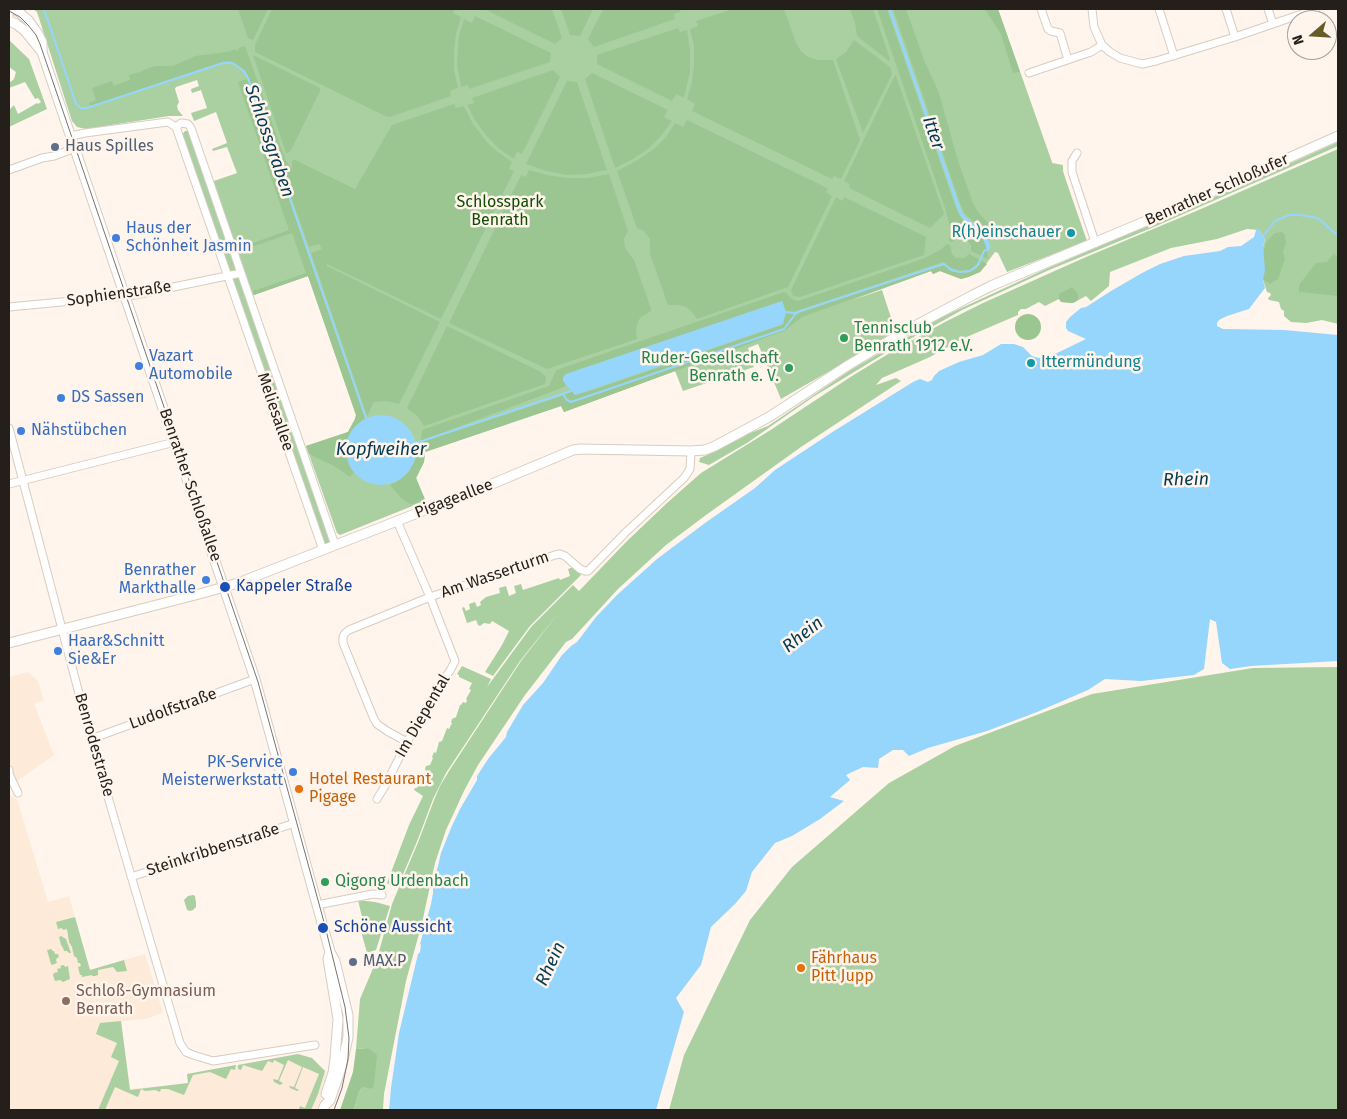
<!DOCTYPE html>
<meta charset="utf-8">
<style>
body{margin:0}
#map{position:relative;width:1347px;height:1119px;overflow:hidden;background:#fff5ec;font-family:"Fira Sans",sans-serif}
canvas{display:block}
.frame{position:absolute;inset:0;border:10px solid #241f1b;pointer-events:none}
.north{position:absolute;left:1287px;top:10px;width:50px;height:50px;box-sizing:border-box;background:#fff5ec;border:1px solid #a79f98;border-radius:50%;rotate:251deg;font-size:14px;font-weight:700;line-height:20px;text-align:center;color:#241f1b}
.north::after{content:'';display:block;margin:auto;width:18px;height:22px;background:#655c28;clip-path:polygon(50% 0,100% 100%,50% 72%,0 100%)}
</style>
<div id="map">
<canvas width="1347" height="1119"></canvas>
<div class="frame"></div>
<div class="north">N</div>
</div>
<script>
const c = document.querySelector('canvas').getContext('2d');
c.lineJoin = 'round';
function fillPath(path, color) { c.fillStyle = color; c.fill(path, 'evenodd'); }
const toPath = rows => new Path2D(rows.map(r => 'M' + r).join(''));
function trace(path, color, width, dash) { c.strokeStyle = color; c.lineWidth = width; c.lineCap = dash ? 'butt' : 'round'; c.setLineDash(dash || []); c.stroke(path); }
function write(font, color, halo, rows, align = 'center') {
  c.font = font + ' "Fira Sans",sans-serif'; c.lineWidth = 5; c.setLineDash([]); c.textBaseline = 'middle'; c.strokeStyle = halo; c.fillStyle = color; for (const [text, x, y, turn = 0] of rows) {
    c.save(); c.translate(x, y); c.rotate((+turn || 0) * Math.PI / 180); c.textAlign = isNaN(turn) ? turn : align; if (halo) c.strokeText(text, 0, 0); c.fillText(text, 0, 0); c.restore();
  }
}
fillPath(toPath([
 [28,672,38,681,44,700,34,704,54,755,9,787,9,677],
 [9,795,17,799,48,902,69,896,90,970,145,954,163,1013,146,1019,121,1021,130,1089,188,1083,187,1074,298,1054,312,1058,327,1072,321,1100,317,1110,9,1110]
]), '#fdead9');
fillPath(toPath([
 [33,9,998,9,1052,162,1052,163,1063,165,1063,171,1071,195,1087,241,1007,272,998,253,995,252,980,272,968,277,961,279,940,271,933,274,931,271,852,300,882,290,896,333,781,399,758,344,748,348,754,367,683,391,675,371,564,412,561,406,425,452,424,462,416,478,425,501,340,535,337,533,306,446,348,432,355,419,356,415,308,276,251,296,211,182,237,173,227,147,213,151,212,149,227,143,216,112,194,121,191,113,207,108,201,90,192,93,191,90,191,89,199,86,197,80,176,87,175,89,179,102,177,106,178,110,183,116,188,116,169,116,86,129,77,127,72,121,37,12],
 [9,40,29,59,47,109,9,127,9,110,14,105,18,114,37,103,38,104,41,102,38,98,35,99,25,82,9,88,9,83,14,79,16,72,9,67],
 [185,131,189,131,331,538,330,543,324,545,182,135],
 [1338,142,1338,146,1336,147,1154,227,1049,270,962,310,892,349,813,397,747,443,709,465,699,462,700,458,714,452,750,433,768,426,849,371,942,317,1048,268,1192,207],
 [1338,149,1338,324,1322,320,1306,323,1291,322,1284,316,1284,311,1281,309,1279,302,1269,300,1268,298,1271,295,1270,293,1267,292,1263,280,1263,247,1265,239,1259,230,1247,229,1217,239,1171,248,1110,272,1109,286,1091,301,1086,296,1073,303,1061,302,1059,299,1045,306,1039,302,1026,309,1021,309,1018,312,1018,315,962,339,930,357,882,378,876,385,896,378,901,381,801,447,706,515,666,545,618,589,572,639,566,642,525,695,478,765,464,791,446,830,435,863,422,923,406,981,391,1058,384,1094,383,1110,354,1110,359,1092,363,1087,368,1048,356,1049,360,999,377,959,392,904,419,840,434,800,440,786,449,771,506,684,521,661,560,611,520,661,446,773,433,799,418,839,399,884,394,887,387,883,409,825,423,796,414,790,415,788,417,788,421,776,423,776,426,770,425,769,426,766,430,765,433,758,432,757,434,752,436,753,439,742,442,741,447,728,449,729,452,723,451,722,452,719,456,717,460,705,461,705,463,702,466,703,467,700,466,699,471,690,469,689,472,683,459,677,459,675,457,674,462,666,491,679,487,687,531,627,573,585,579,591,627,541,667,503,701,473,769,431,852,376,893,351,945,322,983,303,1086,257,1194,212],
 [574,567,581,575,530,626,493,676,485,672,502,645,509,631,492,621,490,624,484,623,480,626,478,625,476,620,467,623,462,608,464,607,466,611,470,609,469,604,475,602,477,607,481,605,480,602,486,597,500,593,499,588,506,586,509,596,516,593,514,586,521,584,523,590,559,578,560,580,570,576,568,569],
 [1338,667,1338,1110,669,1110,684,1055,750,920,792,867,889,783,955,746,1092,694,1253,668],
 [193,895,195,896,196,902,196,907,193,910,190,911,187,910,184,900,188,896],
 [358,900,375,902,390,906,376,950,367,953,362,935,362,917],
 [75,917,90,970,124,960,127,971,117,972,113,967,98,970,98,975,95,976,92,976,92,975,82,977,82,975,80,975,78,967,81,966,80,963,78,963,77,958,74,956,72,947,69,942,67,929,63,930,62,928,58,929,56,922],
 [61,936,66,939,71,953,69,953,67,951,64,951,63,948,61,945,59,937],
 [52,949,52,951,54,951,55,954,58,954,59,957,57,958,56,960,57,963,52,965,51,964,47,950],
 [64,965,65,967,68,966,70,979,63,982,60,980,55,981,53,975,54,973,58,972,57,969,61,968,60,966],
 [121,1021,130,1090,188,1083,187,1074,236,1065,235,1070,231,1069,226,1079,210,1072,193,1075,184,1095,168,1089,161,1089,160,1092,155,1090,145,1091,141,1089,138,1097,115,1087,105,1110,98,1110,119,1061,111,1057,117,1043,96,1034,100,1023],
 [298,1054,312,1058,325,1071,318,1094,311,1110,302,1110,299,1109,300,1106,305,1108,319,1074,303,1067,295,1088,299,1090,297,1091,290,1088,289,1086,294,1087,302,1067,288,1060,279,1081,283,1083,280,1085,274,1082,273,1079,278,1080,284,1065,274,1060,273,1063,268,1061,262,1071,243,1065,241,1070,238,1069,238,1065]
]), '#aad0a2');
fillPath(toPath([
 [238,9,268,9,253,40,248,38],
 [272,9,455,9,453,13,461,17,456,34,454,52,454,70,458,88,450,91,451,96,390,117,385,116,255,52,255,45],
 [484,9,552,9,562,38,555,44],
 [561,9,593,9,580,36,570,35],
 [603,9,679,9,681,12,674,14,675,19,594,47,588,39],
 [733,9,784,9,796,43,801,51,808,57,817,60,833,60,860,140,841,179,834,176,832,179,692,111,695,104,687,99,692,82,694,64,694,46,690,29,698,26,696,21],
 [850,9,873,9,890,59,889,61,857,36,855,23],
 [877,9,887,9,956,208,961,218,965,223,983,239,987,250,988,259,971,251,971,245,966,239,960,237,957,238,952,242,949,241,950,228,946,211],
 [893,9,906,9,924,60,939,93,958,161,973,203,978,212,989,224,986,232,965,214,960,203],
 [983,9,998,9,1020,72,1013,73,1001,34,986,11],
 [475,16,551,53,550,62,469,89,468,85,461,87,457,64,459,36,464,19,472,23],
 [678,28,680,32,687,30,690,52,690,72,684,98,676,94,672,101,597,64,597,55],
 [854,40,890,67,892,74,863,133,836,59,846,52],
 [245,46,285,159,290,167,292,168,292,162,293,160,295,160,355,189,392,125,454,104,456,108,464,106,473,124,486,141,494,149,512,162,509,169,514,171,441,319,327,264,327,266,440,322,399,404,386,401,374,402,367,416,311,253,322,249,319,244,309,247,248,76,242,68,235,63,228,61,222,62,90,106,89,103,96,100,92,88,112,81,114,86,130,80,129,75,143,71,143,70,155,66,173,66,195,56,227,52,236,49,237,51,239,50,238,48],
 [253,55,320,88,320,91,291,150,288,153,286,153],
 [553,70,560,77,522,154,517,152,514,159,498,148,485,134,475,120,467,105,474,103,472,98],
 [592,73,668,110,664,117,672,121,661,136,648,149,633,159,615,168,585,79],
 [895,75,896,76,944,214,930,228,849,188,850,184,844,181],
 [247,79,365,418,353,429,350,434,346,445,347,457,351,468,354,472,350,477,334,466,309,454,306,446,348,432,355,419,356,415,308,276,254,295,253,291,306,273,292,233,240,251,239,248,289,230,238,82],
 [567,81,577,82,607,170,587,174,567,175,546,171,526,164],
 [687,120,823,186,828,189,826,192,832,196,788,287,697,319,692,312,686,307,679,305,668,305,650,254,650,239,644,231,637,228,617,171,636,161,654,149,666,137,675,123,683,127],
 [529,170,547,175,566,178,588,178,609,174,628,231,624,239,625,248,634,260,651,309,651,311,640,318,638,322,636,330,637,339,547,369,449,323,521,175,526,177],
 [836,197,842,201,844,197,926,237,924,255,800,297,793,296,791,290],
 [1282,232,1285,235,1286,243,1283,251,1285,259,1278,279,1270,284,1262,279,1261,259,1267,241,1275,233],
 [947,244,950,245,952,254,956,258,964,258,969,254,980,260,974,267,969,270,960,271,949,267,943,262,794,312,786,312,782,302,566,374,564,376,565,384,566,386,559,389,421,441,422,430,549,386,556,370,784,292,786,293,792,299,798,301,925,258,940,250],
 [1334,253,1338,259,1338,296,1299,292,1299,285,1316,263,1327,262],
 [982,261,987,264,980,272,968,277,961,279,940,271,933,274,931,271,802,317,784,331,564,412,561,406,425,452,424,462,416,478,425,499,411,505,401,498,391,486,391,484,397,482,415,460,416,444,562,396,572,391,575,395,596,389,782,325,786,313,797,315,799,313,943,264,951,271,961,273,966,273,976,269],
 [1072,287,1078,294,1078,300,1073,303,1061,302,1059,299,1059,294],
 '1015 327a13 13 0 1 1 26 0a13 13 0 1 1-26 0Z',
 [447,326,541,372,546,377,545,384,424,426,417,416,407,408],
 [368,1048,377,1055,374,1084,372,1089,363,1087,359,1092,354,1110,340,1110,353,1072,356,1049]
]), '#9bc692');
fillPath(toPath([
 [888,9,891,9,962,212,965,216,986,234,991,248,987,249,982,236,962,218,959,213],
 [1256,230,1259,230,1265,239,1263,247,1265,270,1263,280,1265,288,1249,309,1227,316,1219,320,1217,323,1217,326,1223,329,1284,330,1338,335,1338,661,1251,666,1230,669,1222,663,1216,622,1210,619,1204,669,1194,675,1141,681,1105,679,1088,690,1037,712,987,731,928,748,909,756,903,750,893,750,879,759,878,768,863,767,846,775,850,780,830,797,844,801,820,819,792,836,775,843,752,872,746,891,735,904,711,927,701,965,676,998,684,1012,656,1110,389,1110,391,1088,399,1033,418,954,420,952,421,945,420,944,431,904,433,893,433,887,441,853,451,828,460,809,477,780,477,776,488,759,506,737,507,732,523,705,543,683,562,655,571,646,577,642,596,617,617,595,657,559,705,523,755,488,775,470,834,431,913,382,920,379,928,382,932,380,934,376,939,371,959,362,983,355,1001,344,1014,344,1023,347,1032,356,1039,358,1055,354,1086,339,1068,331,1066,328,1066,322,1070,317,1081,308,1086,307,1111,291,1142,273,1160,264,1184,256,1220,251,1228,247,1241,246,1254,237],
 [782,301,786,312,783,324,575,395,563,381,563,377,566,374],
 '346 450a35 35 0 1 1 70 0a35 35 0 1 1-70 0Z'
]), '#96d6fd');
trace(toPath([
 [44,9,76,104,81,108,87,108,223,63,232,63,244,71,248,78,366,418],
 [1263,236,1275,221,1289,215,1300,215,1318,218,1338,236],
 [786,312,796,313],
 [563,394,567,400,571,402,784,329,797,312,944,264,951,270,960,272,970,271,978,265,984,251,989,249],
 [416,443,571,391]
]), '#96d6fd', 2);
const street = toPath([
 [1041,9,1048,29,1051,31,1060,33,1068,60],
 [1092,9,1094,27,1102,45,1110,52,1120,58,1142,64,1156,61,1235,37,1316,9],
 [1159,9,1174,56],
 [1226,9,1235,37],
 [1268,9,1273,24],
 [9,12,9,17],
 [1029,73,1091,52,1102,45],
 [176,127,181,123,188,124,191,128,335,545],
 [71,136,85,133,160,123,168,122,176,127,323,550],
 [1077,153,1072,161,1072,172,1095,242],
 [9,170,42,158,54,156,75,148],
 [9,307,135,295,241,273],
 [9,428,91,739,180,1043,186,1052,193,1055,213,1061,315,1045],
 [9,484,175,442],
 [91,739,255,679],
 [407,742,387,731,377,724,374,719,343,643,343,637,345,633,349,630,430,597,555,555,560,554,565,556,580,569,585,571,588,571,625,533,684,478,690,469,691,451],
 [9,770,9,774,18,793],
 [377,799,385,786,407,742,430,701,451,669,455,661,430,597,397,521],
 [131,877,295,823],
 [317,905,373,894,382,895]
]);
const secondary = toPath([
 [13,9,19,12,28,20,38,34,42,42,42,52],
 [9,21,16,24,24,30,42,52,255,679,330,952,335,961,348,1015,348,1037,342,1065,330,1100,325,1105,323,1110],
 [9,643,203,593,238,583,492,484,573,450,580,449,691,451,705,450,715,446,769,417,847,366,907,330,973,295,993,285,1151,219,1338,136],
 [326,1094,333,1073,335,1058,338,1019,328,959,330,952]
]);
trace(street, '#d8ccc0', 9);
trace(secondary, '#d8ccc0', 11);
trace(street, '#fff', 7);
trace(secondary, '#fff', 9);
trace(toPath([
 [9,11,20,17,28,25,36,35,40,44,258,682,324,922,345,1007,349,1038,348,1059,342,1088,334,1110]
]), '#7a736d', 1);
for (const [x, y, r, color] of [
 [55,147,5,"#5c6f8a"],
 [1071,233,5,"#0f9aa8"],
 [116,238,5,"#3f7fe0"],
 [844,338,5,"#2e9e5b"],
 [1031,363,5,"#0f9aa8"],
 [139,366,5,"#3f7fe0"],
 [789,368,5,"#2e9e5b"],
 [61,398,5,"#3f7fe0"],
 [21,431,5,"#3f7fe0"],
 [206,580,5,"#3f7fe0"],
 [225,587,6,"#1a4fb4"],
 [58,651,5,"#3f7fe0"],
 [293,772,5,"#3f7fe0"],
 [299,789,5,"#e8710a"],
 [325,882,5,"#2e9e5b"],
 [323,928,6,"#1a4fb4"],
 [353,962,5,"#5c6f8a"],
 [801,968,5,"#e8710a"],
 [66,1001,5,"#8d6e63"]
]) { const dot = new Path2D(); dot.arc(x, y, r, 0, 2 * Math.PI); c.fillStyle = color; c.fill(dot); trace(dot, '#fff5ec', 2); }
write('16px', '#4e5e75', '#fff5ec', [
 ["Haus Spilles",65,147],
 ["MAX.P",363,962]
], 'left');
write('16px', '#241f1b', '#fff5ec', [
 ["Benrather Schloßufer",1217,190,-24],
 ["Sophienstraße",119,294,-8],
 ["Meliesallee",275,412,71],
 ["Benrather Schloßallee",190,485,71],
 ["Pigageallee",454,499,-21],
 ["Am Wasserturm",495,575,-19],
 ["Ludolfstraße",173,709,-20],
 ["Im Diepental",423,716,-60],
 ["Benrodestraße",94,745,74],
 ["Steinkribbenstraße",213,850,-18]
]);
write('16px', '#124c03', '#fff5ec', [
 ["Schlosspark",500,203],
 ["Benrath",500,221]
]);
write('16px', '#366cbe', '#fff5ec', [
 ["Haus der",126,229],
 ["Schönheit Jasmin",126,247],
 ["Vazart",149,357],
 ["Automobile",149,375],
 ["DS Sassen",71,398],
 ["Nähstübchen",31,431],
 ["Benrather",196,571,"right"],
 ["Markthalle",196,589,"right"],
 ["Haar&Schnitt",68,642],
 ["Sie&Er",68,660],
 ["PK-Service",283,763,"right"],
 ["Meisterwerkstatt",283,781,"right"]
], 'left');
write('16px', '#0d838f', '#fff5ec', [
 ["R(h)einschauer",1061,233],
 ["Ittermündung",1041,363,"left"]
], 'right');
write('16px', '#27864d', '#fff5ec', [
 ["Tennisclub",854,329],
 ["Benrath 1912 e.V.",854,347],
 ["Ruder-Gesellschaft",779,359,"right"],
 ["Benrath e. V.",779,377,"right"],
 ["Qigong Urdenbach",335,882]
], 'left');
write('16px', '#164399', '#fff5ec', [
 ["Kappeler Straße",236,587],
 ["Schöne Aussicht",334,928]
], 'left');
write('16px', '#c56008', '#fff5ec', [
 ["Hotel Restaurant",309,780],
 ["Pigage",309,798],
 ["Fährhaus",811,959],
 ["Pitt Jupp",811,977]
], 'left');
write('16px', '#785e54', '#fff5ec', [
 ["Schloß-Gymnasium",76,992],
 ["Benrath",76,1010]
], 'left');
write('italic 18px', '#023a54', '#fff5ec', [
 ["Itter",933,133,71],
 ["Schlossgraben",269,141,71],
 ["Kopfweiher",381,450],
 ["Rhein",1186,480,-1],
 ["Rhein",803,635,-38],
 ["Rhein",551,964,-65]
]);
</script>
